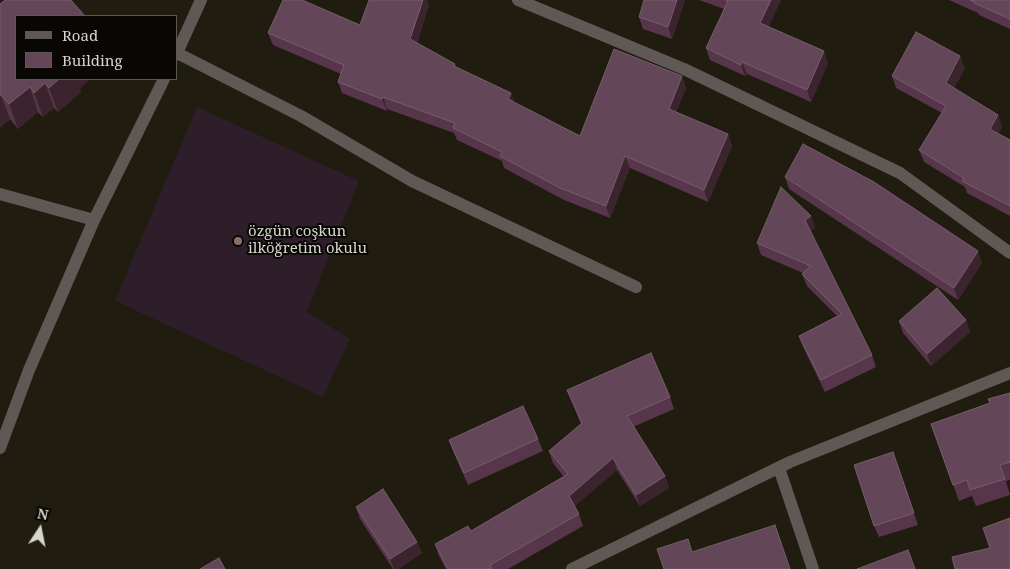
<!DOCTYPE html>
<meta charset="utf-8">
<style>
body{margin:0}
#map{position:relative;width:1010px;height:569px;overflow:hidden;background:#201c0f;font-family:"Noto Serif",serif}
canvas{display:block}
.legend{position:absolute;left:15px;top:15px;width:162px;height:65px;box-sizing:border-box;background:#080703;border:1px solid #5b5953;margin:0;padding:6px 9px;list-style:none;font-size:15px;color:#d7d5cc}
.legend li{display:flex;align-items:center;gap:10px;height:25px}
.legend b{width:25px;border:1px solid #5b5953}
.north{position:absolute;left:15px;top:504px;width:50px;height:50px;-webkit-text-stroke:4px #080703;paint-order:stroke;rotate:11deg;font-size:14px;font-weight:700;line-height:20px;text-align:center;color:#d7d5cc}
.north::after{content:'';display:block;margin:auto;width:18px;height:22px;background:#d7d5cc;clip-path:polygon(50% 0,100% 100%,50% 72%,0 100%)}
</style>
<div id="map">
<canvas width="1010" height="569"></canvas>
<ul class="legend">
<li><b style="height:6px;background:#5f5855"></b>Road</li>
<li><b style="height:14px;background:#644659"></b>Building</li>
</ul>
<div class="north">N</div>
</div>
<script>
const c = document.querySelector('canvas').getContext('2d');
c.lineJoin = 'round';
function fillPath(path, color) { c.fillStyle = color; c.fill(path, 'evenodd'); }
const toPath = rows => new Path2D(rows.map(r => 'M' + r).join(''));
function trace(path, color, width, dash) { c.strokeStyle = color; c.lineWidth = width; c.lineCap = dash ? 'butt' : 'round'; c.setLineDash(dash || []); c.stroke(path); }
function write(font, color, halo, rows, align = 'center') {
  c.font = font + ' "Noto Serif",serif'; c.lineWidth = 4; c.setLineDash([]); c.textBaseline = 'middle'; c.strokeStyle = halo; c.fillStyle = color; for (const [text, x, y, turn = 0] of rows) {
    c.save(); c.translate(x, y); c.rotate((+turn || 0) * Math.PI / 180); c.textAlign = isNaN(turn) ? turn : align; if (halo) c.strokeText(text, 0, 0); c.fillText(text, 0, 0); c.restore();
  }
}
fillPath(toPath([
 [197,107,359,181,307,312,350,339,323,397,115,301]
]), '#2d1e29');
trace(toPath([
 [518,0,684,69,900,173,1010,253],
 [177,53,301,116,412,181,636,287],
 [176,55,201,0],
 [0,194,94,220],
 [0,448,29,370,94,220,164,79],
 [779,468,813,569],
 [572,569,790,462,1010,373]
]), '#5f5855', 12);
fillPath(toPath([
 [685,0,672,39,643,29,639,17],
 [699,0,781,0,768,27,828,63,811,102,747,74,745,76,710,60,706,48,724,9],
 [949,0,1010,0,1010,29,979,15,978,13],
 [0,4,16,79,88,79,89,80,80,88,81,92,58,112,54,108,43,117,38,112,18,129,10,119,1,127,0,126],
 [429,5,417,43,455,64,456,67,515,103,580,136,682,76,686,88,676,112,728,134,732,146,708,202,630,168,610,218,564,200,504,168,502,161,457,140,454,133,387,109,387,111,342,93,338,82,341,74,273,45,268,33,360,25],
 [965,68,954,88,998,115,1002,127,998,134,1010,140,1010,216,967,193,965,187,924,162,919,150,942,113,896,88,892,76],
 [785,177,982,263,958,300,789,189],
 [811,216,815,228,810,231,872,355,876,367,825,392,803,347,799,336,837,316,807,286,802,274,803,273,761,255,757,243],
 [966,320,970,332,931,366,903,333,899,321],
 [567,390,670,397,674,409,633,427,665,476,669,488,640,506,617,470,574,506,579,514,583,526,508,569,446,569,439,556,435,544,471,531,564,477,553,463,549,451,581,424],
 [1010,393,1010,480,1006,481,1010,495,976,506,972,496,959,501,931,424,990,403],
 [538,439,543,451,468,485,453,451,449,440],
 [897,464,918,525,879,537,874,526],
 [356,507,417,542,422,553,398,569,393,569,360,519]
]), '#57354b');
fillPath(toPath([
 [423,0,427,0,429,5,414,51,410,39],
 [677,0,685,0,672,39,668,27],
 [771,0,781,0,765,35,760,23],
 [824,51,828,63,811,102,807,90],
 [960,56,965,68,950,95,946,83],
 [742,62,747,74,745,76,741,65],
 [682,76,686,88,673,121,669,109],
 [59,79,88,79,89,80,80,88,81,92,58,112,49,88],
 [45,83,54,108,43,117,34,93],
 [30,87,38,112,18,129,9,104],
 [511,93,516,105,508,99],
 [0,95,1,95,10,119,1,127,0,125],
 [383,97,387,109,387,111,382,99],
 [998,115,1002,127,994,141,990,129],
 [728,134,732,146,708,202,704,190],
 [625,156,630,168,610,218,606,206],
 [811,216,815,228,809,232,805,220],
 [978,251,982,263,958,300,954,288],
 [966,320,970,332,931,366,927,354],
 [613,458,617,470,573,508,569,496],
 [665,476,669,488,640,506,636,495],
 [417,542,422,553,398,569,394,569,390,559]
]), '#3b242d');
const building = toPath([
 [5,0,71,0,85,16,16,16,16,79,59,79,49,88,45,83,34,93,30,87,9,104,1,95,0,95,0,4,5,0],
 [283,0,302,0,360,25,369,0,423,0,410,39,455,64,454,66,511,93,508,99,580,136,614,49,682,76,669,109,728,134,704,190,625,156,606,206,560,188,500,156,502,152,453,128,455,123,383,97,382,99,338,82,344,65,268,33,283,0],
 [644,0,677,0,668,27,639,17,644,0],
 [726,0,771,0,760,23,824,51,807,90,742,62,741,65,706,48,728,1,726,0],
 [970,0,1010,0,1010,19,974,3,975,2,970,0],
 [916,32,960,56,946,83,998,115,990,129,1010,140,1010,206,962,181,964,178,919,150,946,106,892,76,916,32],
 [803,144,874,182,978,251,954,288,785,177,803,144],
 [781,187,811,216,805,220,872,355,821,380,799,336,842,314,802,274,811,266,757,243,781,187],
 [937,288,966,320,927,354,899,321,937,288],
 [651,353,670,397,627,416,665,476,636,495,613,458,569,496,579,514,490,565,492,569,448,569,435,544,468,526,471,531,568,474,549,451,582,423,567,390,651,353],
 [1010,393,1010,462,1000,465,1005,479,970,490,967,480,953,485,931,424,990,403,988,399,1010,393],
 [523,406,538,439,464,473,449,440,523,406],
 [893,452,914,513,874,526,854,465,893,452],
 [383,489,417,542,390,559,356,507,383,489],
 [1010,518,1010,569,955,569,952,557,990,548,983,528,1010,518],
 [775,525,790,569,664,569,657,549,688,539,692,552,775,525],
 [908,550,915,569,857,569,908,550],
 [219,558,225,569,200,569,219,558]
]);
fillPath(building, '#644659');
trace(building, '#765d6b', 1);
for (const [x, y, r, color] of [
 [238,241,5,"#8d6e63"]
]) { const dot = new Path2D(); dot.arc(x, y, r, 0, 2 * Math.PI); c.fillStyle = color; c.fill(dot); trace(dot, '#080703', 2); }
write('15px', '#d7d5cc', '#080703', [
 ["özgün coşkun",248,232],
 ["ilköğretim okulu",248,249]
], 'left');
</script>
